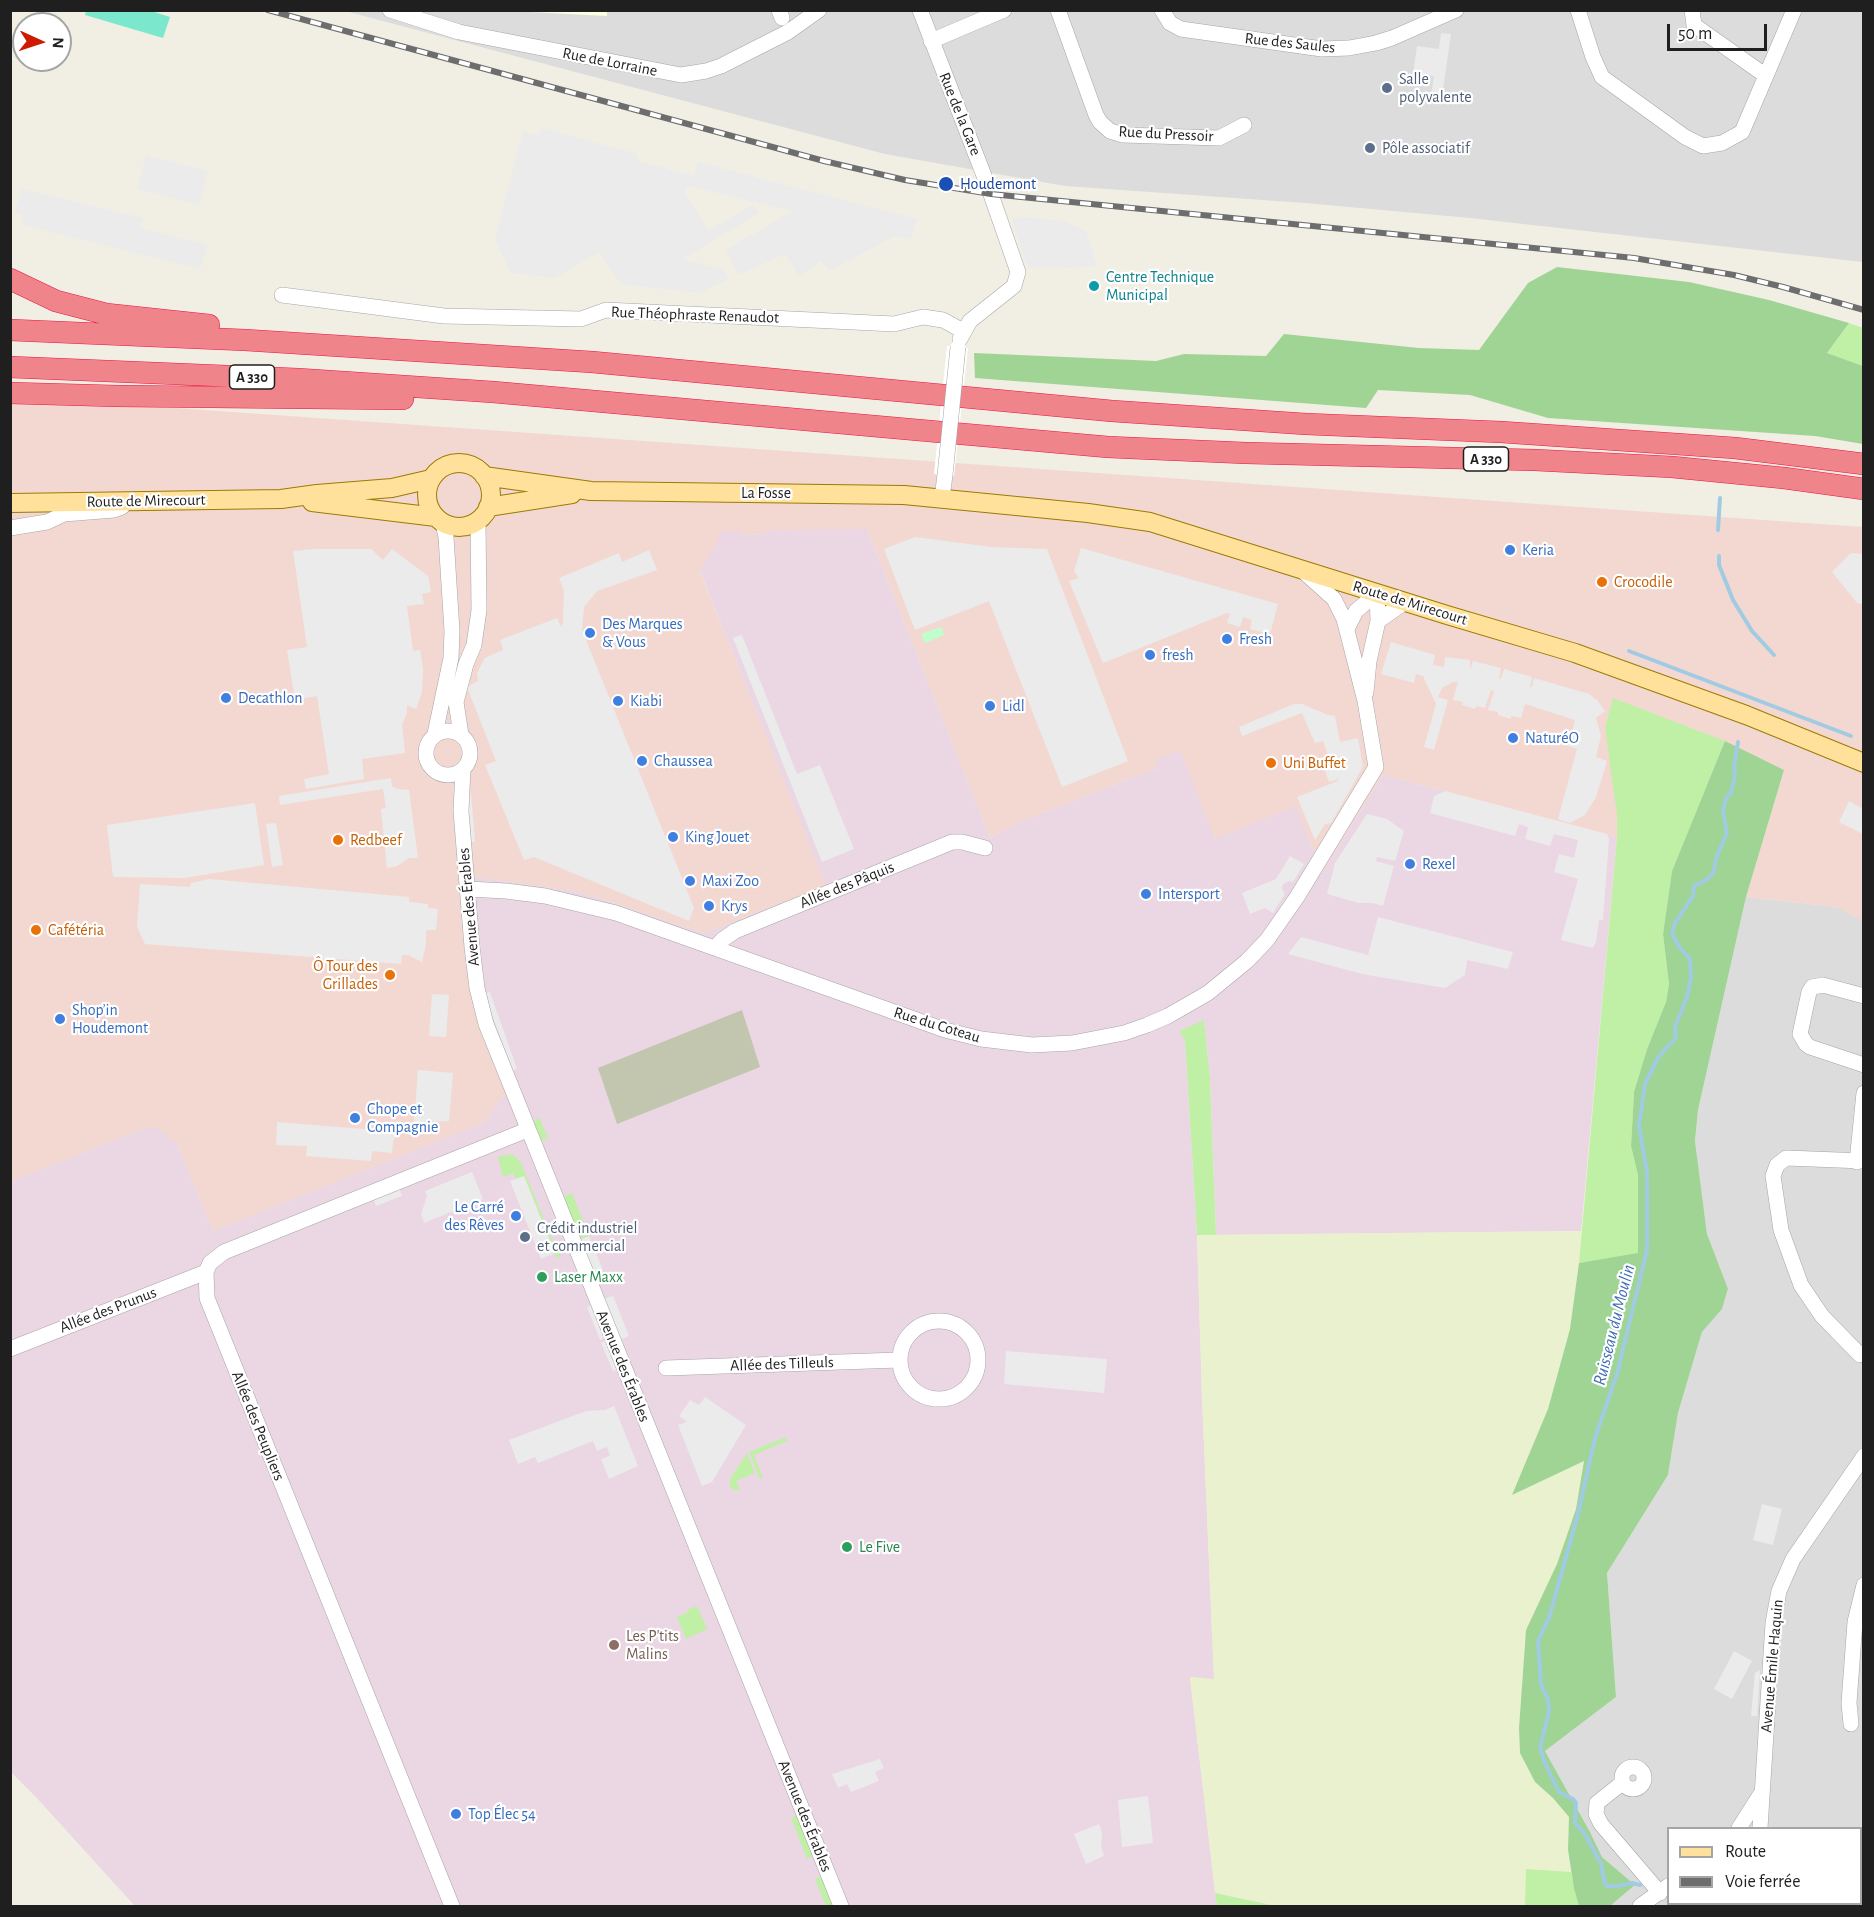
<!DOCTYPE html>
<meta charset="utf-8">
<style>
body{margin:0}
#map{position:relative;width:1874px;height:1917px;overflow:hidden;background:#f1eee4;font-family:"Alegreya Sans",sans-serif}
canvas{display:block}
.frame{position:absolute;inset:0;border:12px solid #1f1f1f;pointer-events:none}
.legend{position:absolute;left:1667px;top:1827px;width:195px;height:78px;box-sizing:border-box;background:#fff;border:2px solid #a5a5a5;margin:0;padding:8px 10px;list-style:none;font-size:18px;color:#1f1f1f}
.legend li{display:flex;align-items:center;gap:12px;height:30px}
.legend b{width:30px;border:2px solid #a5a5a5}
.north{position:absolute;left:12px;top:12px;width:60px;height:60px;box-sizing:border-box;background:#fff;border:2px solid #a5a5a5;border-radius:50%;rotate:93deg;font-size:16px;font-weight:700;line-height:24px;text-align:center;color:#1f1f1f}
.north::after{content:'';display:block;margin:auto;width:21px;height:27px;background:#ce1b00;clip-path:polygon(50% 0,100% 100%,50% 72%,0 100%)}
.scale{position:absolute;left:1667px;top:24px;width:100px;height:27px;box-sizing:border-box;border:3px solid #1f1f1f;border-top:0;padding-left:8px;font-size:18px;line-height:21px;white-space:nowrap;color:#1f1f1f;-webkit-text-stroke:4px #fff;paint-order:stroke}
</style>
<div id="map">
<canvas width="1874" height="1917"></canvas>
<div class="frame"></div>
<ul class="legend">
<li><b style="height:8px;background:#ffe19b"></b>Route</li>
<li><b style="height:8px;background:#6d6d6d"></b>Voie ferrée</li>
</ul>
<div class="north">N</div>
<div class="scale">50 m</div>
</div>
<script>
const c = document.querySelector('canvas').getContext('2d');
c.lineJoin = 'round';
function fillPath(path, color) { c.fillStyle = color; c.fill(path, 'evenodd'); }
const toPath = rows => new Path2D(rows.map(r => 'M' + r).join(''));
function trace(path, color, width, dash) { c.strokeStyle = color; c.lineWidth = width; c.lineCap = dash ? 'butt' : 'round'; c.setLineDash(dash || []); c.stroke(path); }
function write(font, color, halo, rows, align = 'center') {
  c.font = font + ' "Alegreya Sans",sans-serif'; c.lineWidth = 4.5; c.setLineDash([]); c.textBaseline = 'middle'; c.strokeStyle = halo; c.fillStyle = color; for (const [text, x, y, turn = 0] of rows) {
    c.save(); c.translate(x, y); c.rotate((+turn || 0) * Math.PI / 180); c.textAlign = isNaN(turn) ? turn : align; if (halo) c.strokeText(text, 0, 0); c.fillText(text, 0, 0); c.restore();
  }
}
fillPath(toPath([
 [345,11,1863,11,1863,262,1470,218,1305,203,1065,186,885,154],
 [1746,897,1837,907,1864,921,1863,1906,1610,1906,1635,1885,1602,1857,1590,1832,1545,1751,1616,1697,1607,1573,1668,1475,1678,1413,1702,1332,1722,1309,1728,1290,1707,1234,1695,1141,1698,1110],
 [1668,1828,1860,1828,1860,1904,1668,1904]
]), '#dddcdc');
fillPath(toPath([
 [11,402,105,403,1863,527,1863,921,1837,907,1746,897,1784,770,1617,815,1617,837,1383,775,1322,874,1307,834,1216,839,1157,768,1017,823,990,838,867,529,743,535,740,531,700,572,827,886,704,933,599,898,572,891,460,875,483,1039,506,1093,483,1123,213,1231,176,1141,171,1141,168,1137,148,1127,11,1182]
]), '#f3d8d2');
fillPath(toPath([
 [867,529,990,838,1017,823,1157,768,1156,759,1180,750,1215,839,1296,806,1322,873,1383,775,1617,837,1581,1231,1216,1235,1210,1078,1204,1021,1179,1031,1185,1040,1197,1235,1202,1397,1214,1680,1190,1678,1217,1906,135,1906,35,1796,11,1772,10,1182,148,1127,154,1127,164,1132,171,1141,176,1141,213,1231,483,1123,506,1093,483,1039,473,1007,466,966,460,875,572,891,599,898,704,933,826,886,700,571,723,531,740,531,743,535,765,534,767,530]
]), '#ebd6e4');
fillPath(toPath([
 [511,11,510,11,607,11,607,16]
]), '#fbffdf');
fillPath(toPath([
 [742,1010,760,1067,617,1124,598,1068]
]), '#c3c6af');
fillPath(toPath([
 [1581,1231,1579,1263,1570,1329,1548,1409,1513,1494,1584,1461,1576,1509,1557,1564,1526,1630,1519,1728,1520,1753,1535,1782,1553,1798,1569,1817,1568,1850,1571,1872,1526,1869,1525,1906,1276,1906,1215,1893,1190,1677,1214,1679,1202,1397,1197,1235]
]), '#eaf1ce');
fillPath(toPath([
 [1849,323,1863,328,1863,366,1827,353],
 [1613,698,1725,741,1672,871,1663,934,1669,984,1666,1002,1647,1049,1634,1092,1631,1146,1638,1175,1638,1254,1579,1263,1617,837,1617,815,1605,728],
 [1204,1020,1210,1078,1216,1235,1197,1235,1185,1040,1179,1031],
 [539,1117,548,1138,541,1141,534,1122],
 [509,1154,515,1156,521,1163,553,1242,561,1256,556,1258,524,1176,516,1179,513,1173,503,1177,498,1157],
 [572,1193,589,1236,580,1239,563,1197],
 [786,1437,787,1441,754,1455,763,1478,760,1479,749,1452],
 [747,1453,755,1473,736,1481,740,1490,735,1491,730,1487,730,1479],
 [697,1606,707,1629,686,1639,677,1617,688,1612,687,1610],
 [797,1815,813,1856,807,1859,791,1818],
 [1526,1869,1571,1872,1579,1906,1525,1906],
 [821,1877,833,1906,826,1906,815,1879],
 [1215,1893,1276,1906,1217,1906]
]), '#c0f0a6');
fillPath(toPath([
 [1557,267,1689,282,1769,300,1849,323,1827,353,1863,366,1863,444,1815,436,1548,418,1470,395,1378,390,1366,408,975,378,974,353,1156,361,1184,354,1266,356,1284,334,1419,348,1479,350,1528,283],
 [1725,741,1784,770,1746,897,1698,1110,1695,1141,1707,1234,1728,1289,1722,1309,1702,1332,1678,1413,1668,1475,1607,1573,1616,1697,1545,1751,1590,1832,1602,1857,1635,1885,1610,1906,1579,1906,1574,1888,1568,1850,1569,1817,1553,1798,1535,1782,1520,1753,1519,1728,1526,1630,1557,1564,1576,1509,1584,1461,1512,1495,1548,1409,1570,1329,1579,1263,1638,1253,1638,1175,1631,1146,1634,1092,1647,1049,1666,1002,1669,984,1663,934,1672,871]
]), '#9fd495');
fillPath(toPath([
 [941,627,944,635,925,643,921,634]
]), '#beffcb');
fillPath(toPath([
 [148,10,170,17,163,38,85,15,86,11]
]), '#7be7cc');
fillPath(toPath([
 [1441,33,1451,34,1441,103,1430,102,1434,76,1413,73,1417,46,1439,49],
 [541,128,638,154,637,161,694,176,698,162,917,219,911,239,895,236,829,271,821,261,800,276,785,254,738,275,726,250,792,211,688,186,685,192,708,231,753,204,759,213,683,259,724,270,729,279,699,293,621,284,599,252,555,278,511,273,495,240,523,131,538,135],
 [146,155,208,171,199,205,137,189],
 [22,189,143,218,140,228,208,245,200,269,22,225,25,216,14,213],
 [1022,217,1064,221,1086,231,1097,266,1051,269,1050,267,1028,268,1012,220],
 [915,537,991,547,1047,549,1128,761,1062,787,989,601,915,630,884,549],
 [1081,548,1278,604,1270,634,1250,629,1252,620,1243,617,1240,627,1227,623,1230,614,1227,613,1103,663,1069,581,1079,578,1074,571],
 [314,549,371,549,383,560,392,549,428,576,431,592,422,594,424,604,407,606,413,651,420,650,423,669,422,692,416,709,407,705,407,713,402,724,405,753,362,759,364,779,306,789,304,779,329,774,317,696,295,700,287,650,307,647,293,551],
 [649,550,657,570,597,591,584,607,582,630,694,908,689,921,534,857,524,860,485,765,496,761,467,687,478,681,477,673,485,658,503,650,500,640,557,618,561,627,563,622,564,591,559,578,619,553,622,562],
 [1851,553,1863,554,1863,604,1857,603,1832,572],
 [742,635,797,774,820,765,854,849,822,862,733,638],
 [1391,642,1435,655,1433,665,1444,667,1445,657,1470,660,1470,670,1473,661,1501,668,1499,678,1501,679,1504,669,1532,677,1530,687,1532,687,1534,678,1589,694,1597,700,1605,711,1596,718,1601,736,1596,757,1607,761,1596,797,1585,815,1570,823,1558,819,1577,749,1568,746,1575,720,1525,704,1521,718,1511,716,1511,719,1498,715,1498,712,1488,710,1494,691,1491,690,1485,708,1476,706,1475,709,1462,705,1463,702,1453,700,1458,682,1453,682,1442,688,1438,697,1448,700,1434,750,1424,747,1436,704,1423,676,1416,674,1414,683,1381,674],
 [1294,704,1302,704,1328,715,1335,716,1340,742,1358,738,1363,767,1331,823,1325,824,1315,840,1297,797,1338,781,1338,779,1329,782,1323,766,1331,763,1323,741,1315,743,1302,713,1242,736,1239,727],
 [391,778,392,786,397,789,409,790,418,858,409,858,397,866,387,868,381,809,386,808,383,789,280,805,279,796],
 [1445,791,1607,834,1609,839,1603,920,1599,920,1596,942,1593,948,1561,940,1578,879,1554,872,1559,854,1574,858,1578,840,1554,834,1550,846,1525,839,1528,827,1519,824,1515,836,1430,813,1434,796],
 [471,794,475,842,471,842,467,795],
 [1849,801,1863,809,1863,834,1839,822],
 [255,803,264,865,184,878,113,877,107,825],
 [1367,814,1387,819,1404,831,1395,861,1377,857,1376,861,1394,866,1383,906,1373,903,1359,903,1327,894,1335,863],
 [276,823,283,865,272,867,266,824],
 [1290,856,1304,864,1293,882,1289,881,1283,884,1282,889,1285,894,1273,913,1265,908,1250,914,1242,893,1276,879],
 [209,879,409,897,409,902,428,904,428,908,438,909,436,930,426,930,426,944,422,962,408,955,402,955,401,964,145,944,137,927,140,884,190,887,191,883],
 [1378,917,1513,952,1508,969,1467,960,1465,975,1445,988,1362,974,1288,954,1301,937,1368,955],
 [490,992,517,1069,513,1071,488,1004,485,993],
 [432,994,449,995,446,1037,429,1036],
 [418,1070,453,1073,449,1121,414,1122],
 [277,1122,400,1132,393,1141,392,1153,372,1151,371,1161,306,1156,307,1146,276,1145],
 [472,1172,483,1199,424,1223,421,1214,427,1196,425,1191],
 [524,1176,555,1253,541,1259,510,1181],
 [399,1188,402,1196,376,1206,373,1198],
 [589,1236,603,1270,594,1273,580,1240],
 [613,1296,629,1336,620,1340,604,1299],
 [591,1305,604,1338,600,1340,587,1307],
 [605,1341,617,1370,613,1371,601,1343],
 [1006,1351,1107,1359,1104,1393,1004,1384],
 [705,1397,746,1425,712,1482,702,1486,678,1425,687,1422,679,1416,690,1400,699,1405],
 [614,1406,638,1466,609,1479,601,1459,610,1456,607,1447,597,1451,593,1441,538,1463,535,1457,518,1464,509,1440,586,1411,605,1410],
 [1762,1504,1782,1509,1773,1545,1753,1540],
 [1734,1651,1752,1661,1732,1699,1714,1689],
 [1760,1670,1757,1716,1751,1716,1755,1673],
 [880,1759,884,1768,875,1772,879,1781,851,1792,847,1784,838,1788,832,1774],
 [1148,1796,1153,1843,1122,1847,1118,1800],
 [1099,1824,1102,1833,1101,1847,1104,1856,1086,1864,1074,1834]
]), '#ebebeb');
fillPath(toPath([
 [947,346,968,348,954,476,934,474]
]), '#fff');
trace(toPath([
 [1718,530,1720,498],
 [1719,556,1719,565,1733,600,1752,631,1774,655],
 [1629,651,1851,736],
 [1640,1885,1632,1883,1617,1886,1607,1886,1605,1884,1601,1864,1585,1834,1575,1823,1576,1803,1573,1799,1559,1792,1545,1763,1540,1748,1549,1711,1548,1700,1541,1684,1538,1641,1549,1618,1578,1514,1595,1438,1617,1374,1647,1250,1647,1172,1639,1126,1645,1084,1659,1056,1676,1038,1675,1027,1687,997,1691,977,1690,959,1680,948,1672,934,1675,923,1693,896,1694,886,1706,880,1714,872,1716,858,1727,833,1723,811,1726,798,1731,793,1735,776,1734,767,1738,742]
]), '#a1cbe3', 4);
const minor = toPath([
 [390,10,459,32,681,75,706,71,721,66,788,32,819,10],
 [779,10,782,18],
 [920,10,988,186,1018,272,1014,286,970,321,960,339],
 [1058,10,1096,115,1100,122,1110,131,1123,135,1219,138,1244,125],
 [1162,10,1170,23,1181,29,1322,49,1349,48,1376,43,1392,38,1456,10],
 [1578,10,1593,57,1602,77,1685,137,1703,146,1722,143,1742,132,1794,10],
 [1692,10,1694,25,1759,71,1767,73],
 [931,41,1004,10],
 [282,295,444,316,581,319,606,310,894,324,923,317,943,320,963,331],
 [942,498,945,475],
 [10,528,47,522,64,514,114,510,122,507],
 [1378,621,1405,602],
 [1347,629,1356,611,1377,593],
 [1366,692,1369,661,1378,621,1377,593],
 '426 753a22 22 0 1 1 44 0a22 22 0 1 1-44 0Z',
 [435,734,451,658,452,631,446,537,443,523],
 [461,735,456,702,466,664,474,645,479,610,478,521],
 [463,769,461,811,472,947,477,988,486,1024,841,1906],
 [468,889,506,891,545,896,616,913,945,1030,981,1039,1032,1045,1072,1043,1124,1033,1147,1025,1168,1016,1208,993,1247,961,1267,940,1297,897,1376,767,1365,701,1344,619,1334,599,1304,572],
 [715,948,722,940,735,931,952,842,962,842,985,848],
 [1864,996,1823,985,1812,987,1809,992,1800,1034,1806,1044,1810,1047,1864,1065],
 [1857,1162,1864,1093],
 '900 1360a39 39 0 1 1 78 0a39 39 0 1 1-78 0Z',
 [10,1349,206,1272],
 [1860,1355,1822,1316,1801,1285,1781,1230,1773,1176,1777,1165,1786,1158,1864,1161],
 [666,1368,899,1360],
 [1851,1724,1849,1703,1855,1622,1864,1585],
 '1622 1778a11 11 0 1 1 22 0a11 11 0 1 1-22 0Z',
 [1622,1783,1597,1803,1596,1814,1601,1824,1660,1893],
 [1739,1828,1760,1795],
 [1760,1828,1773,1623,1779,1591,1793,1559,1864,1456],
 [1777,1904,1780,1906],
 [452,1906,207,1298,206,1272,210,1263,224,1252,527,1130],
 [1640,1906,1668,1886]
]);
const major = toPath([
 '427 495a32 32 0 1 1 64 0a32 32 0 1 1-64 0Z',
 [484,476,591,491,904,495,1088,513,1150,522,1447,615,1575,653,1746,715,1864,763],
 [312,502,436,517],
 [10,503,281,499,317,494,392,488,431,479],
 [488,507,572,494]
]);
const highway = toPath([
 [10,279,56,301,106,314,209,325],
 [10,330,245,340,592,362,1112,411,1306,424,1501,432,1735,448,1864,464],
 [10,367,298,379,493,392,1108,447,1246,453,1535,460,1672,467,1784,478,1864,489],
 [10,393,117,396,403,399]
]);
trace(minor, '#a6a6a6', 16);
trace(major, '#9a7b00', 20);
trace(highway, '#ec1442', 22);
trace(minor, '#fff', 15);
trace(major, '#ffe19b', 18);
trace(highway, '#ef858b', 21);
const rail = toPath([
 [268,10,824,161,905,180,991,194,1634,258,1734,275,1783,287,1864,310]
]);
trace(rail, '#6d6d6d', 6);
trace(rail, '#fff', 4, [11]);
const minorBridge = toPath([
 [945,475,958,347]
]);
trace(minorBridge, '#a6a6a6', 16, []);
trace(minorBridge, '#fff', 15);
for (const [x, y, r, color] of [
 [1387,88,6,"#5c6f8a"],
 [1370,148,6,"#5c6f8a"],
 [946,184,8,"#1a4fb4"],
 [1094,286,6,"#0f9aa8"],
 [1510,550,6,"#3f7fe0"],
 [1602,582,6,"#e8710a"],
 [590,633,6,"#3f7fe0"],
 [1227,639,6,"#3f7fe0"],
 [1150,655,6,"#3f7fe0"],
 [226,698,6,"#3f7fe0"],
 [618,701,6,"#3f7fe0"],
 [990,706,6,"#3f7fe0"],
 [1513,738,6,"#3f7fe0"],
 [642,761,6,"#3f7fe0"],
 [1271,763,6,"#e8710a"],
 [673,837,6,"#3f7fe0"],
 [338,840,6,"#e8710a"],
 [1410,864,6,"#3f7fe0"],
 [690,881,6,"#3f7fe0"],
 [1146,894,6,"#3f7fe0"],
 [709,906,6,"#3f7fe0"],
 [36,930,6,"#e8710a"],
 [390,975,6,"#e8710a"],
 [60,1019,6,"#3f7fe0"],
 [355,1118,6,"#3f7fe0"],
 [516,1216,6,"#3f7fe0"],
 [525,1237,6,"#5c6f8a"],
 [542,1277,6,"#2e9e5b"],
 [847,1547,6,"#2e9e5b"],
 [614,1645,6,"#8d6e63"],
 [456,1814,6,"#3f7fe0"]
]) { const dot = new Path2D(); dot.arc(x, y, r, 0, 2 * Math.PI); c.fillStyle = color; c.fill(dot); trace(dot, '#fff', 2); }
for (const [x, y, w] of [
 [252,377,45],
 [1486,459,45]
]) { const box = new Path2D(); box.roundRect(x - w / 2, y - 12, w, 24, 4.5); c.fillStyle = '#fff'; c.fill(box); trace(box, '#1f1f1f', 1.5); }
write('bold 15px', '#1f1f1f', null, [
 ["A 330",252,377],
 ["A 330",1486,459]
]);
write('16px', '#1f1f1f', '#fff', [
 ["Rue des Saules",1290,43,6],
 ["Rue de Lorraine",610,62,11],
 ["Rue de la Gare",960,114,68],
 ["Rue du Pressoir",1166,134,3],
 ["Rue Théophraste Renaudot",695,315,2],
 ["La Fosse",766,493],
 ["Route de Mirecourt",146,501,-1],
 ["Route de Mirecourt",1410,603,17],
 ["Allée des Pâquis",847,885,-22],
 ["Avenue des Érables",469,907,-95],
 ["Rue du Coteau",937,1025,17],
 ["Allée des Prunus",108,1310,-21],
 ["Allée des Tilleuls",782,1364,-2],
 ["Avenue des Érables",623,1366,68],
 ["Allée des Peupliers",258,1426,68],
 ["Avenue Émile Haquin",1772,1666,-85],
 ["Avenue des Érables",805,1816,68]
]);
write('16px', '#4e5e75', '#fff', [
 ["Salle",1399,79],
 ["polyvalente",1399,97],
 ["Pôle associatif",1382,148],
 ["Crédit industriel",537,1228],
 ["et commercial",537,1246]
], 'left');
write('16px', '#164399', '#fff', [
 ["Houdemont",960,184]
], 'left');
write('16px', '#0d838f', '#fff', [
 ["Centre Technique",1106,277],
 ["Municipal",1106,295]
], 'left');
write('16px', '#366cbe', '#fff', [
 ["Keria",1522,550],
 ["Des Marques",602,624],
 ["& Vous",602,642],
 ["Fresh",1239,639],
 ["fresh",1162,655],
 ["Decathlon",238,698],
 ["Kiabi",630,701],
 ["Lidl",1002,706],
 ["NaturéO",1525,738],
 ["Chaussea",654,761],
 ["King Jouet",685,837],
 ["Rexel",1422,864],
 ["Maxi Zoo",702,881],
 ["Intersport",1158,894],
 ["Krys",721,906],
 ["Shop’in",72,1010],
 ["Houdemont",72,1028],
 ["Chope et",367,1109],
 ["Compagnie",367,1127],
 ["Le Carré",504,1207,"right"],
 ["des Rêves",504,1225,"right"],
 ["Top Élec 54",468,1814]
], 'left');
write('16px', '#c56008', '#fff', [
 ["Crocodile",1614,582],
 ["Uni Buffet",1283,763],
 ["Redbeef",350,840],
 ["Cafétéria",48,930],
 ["Ô Tour des",378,966,"right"],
 ["Grillades",378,984,"right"]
], 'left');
write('16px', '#27864d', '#fff', [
 ["Laser Maxx",554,1277],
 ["Le Five",859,1547]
], 'left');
write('16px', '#785e54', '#fff', [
 ["Les P'tits",626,1636],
 ["Malins",626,1654]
], 'left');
write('italic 18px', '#426db9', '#fff', [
 ["Ruisseau du Moulin",1614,1325,-76]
]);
</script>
